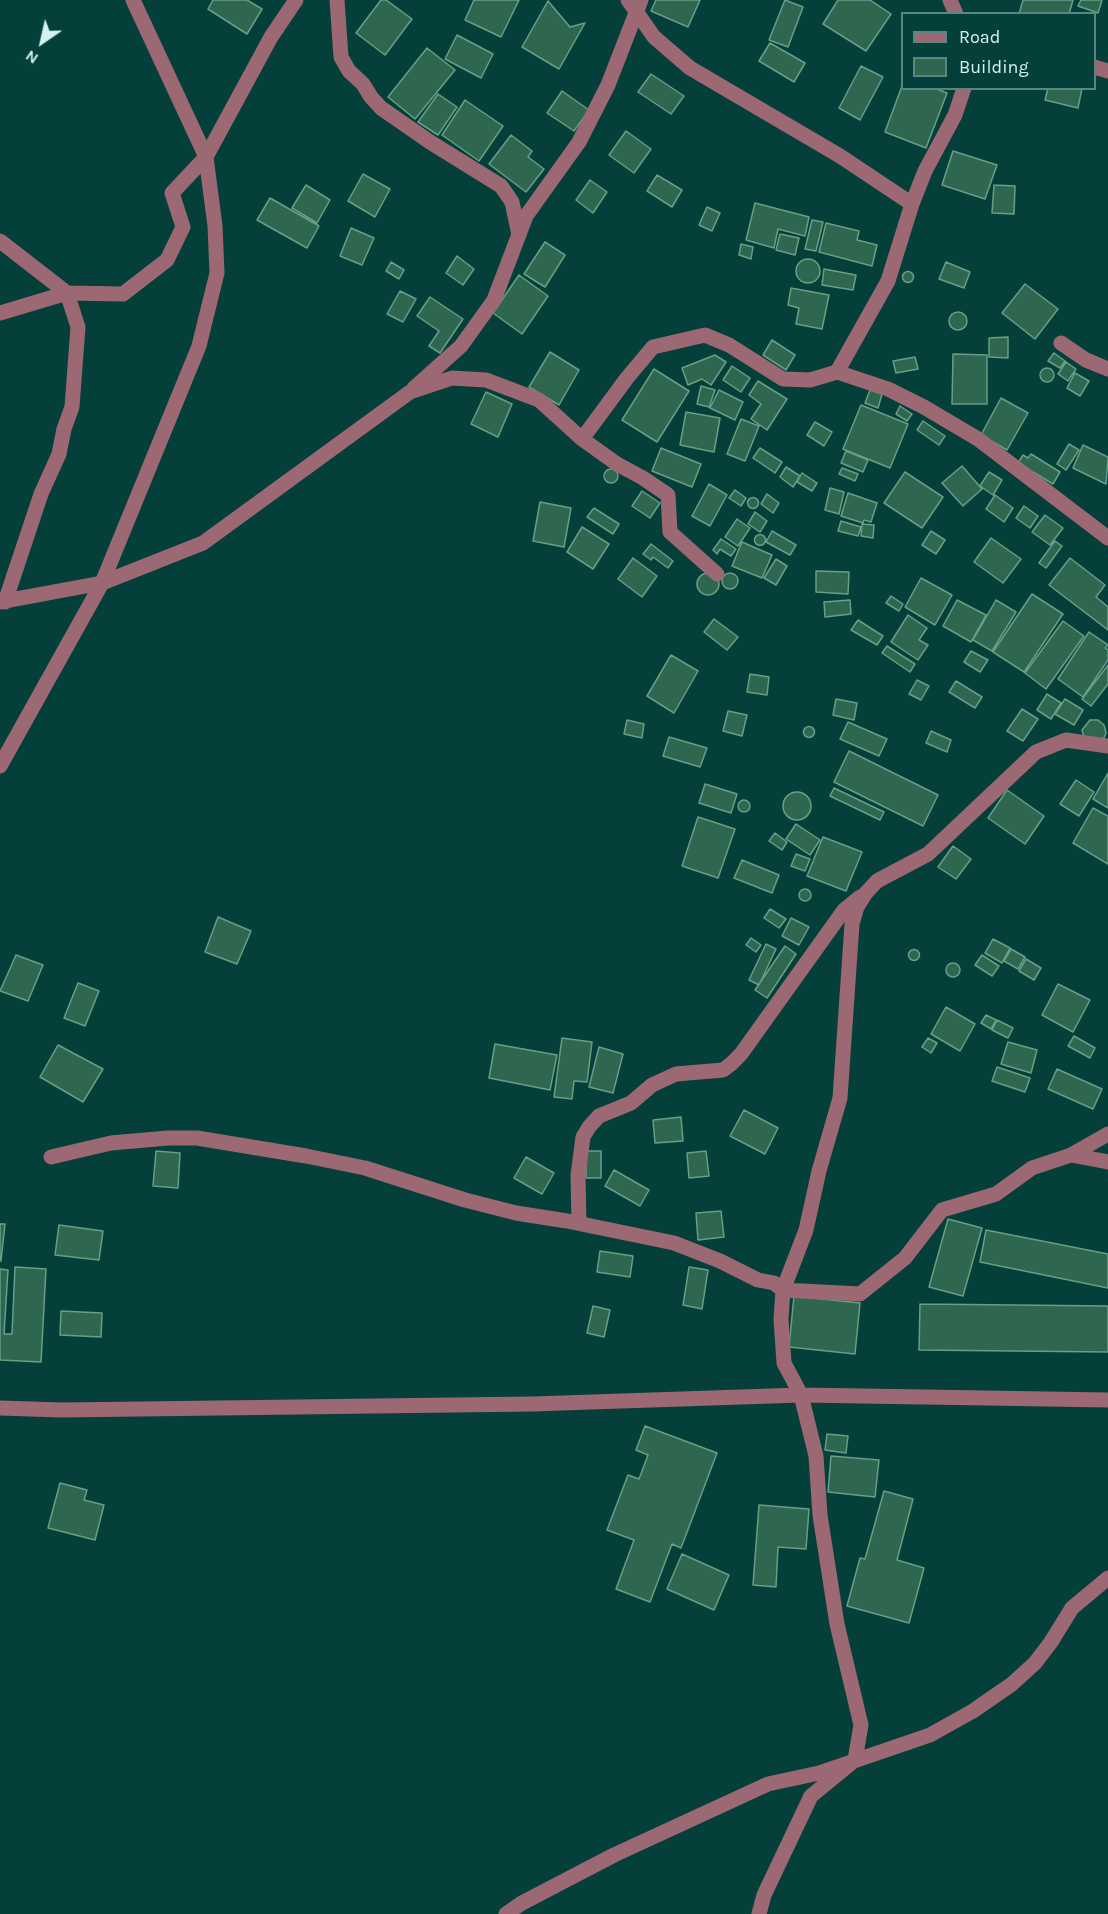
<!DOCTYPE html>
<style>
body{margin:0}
#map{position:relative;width:1108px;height:1914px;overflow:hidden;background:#053f3a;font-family:Karla,sans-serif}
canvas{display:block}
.legend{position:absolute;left:901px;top:12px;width:195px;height:78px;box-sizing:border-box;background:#053f3a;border:2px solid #578782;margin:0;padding:8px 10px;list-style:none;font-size:18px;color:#d2f3ee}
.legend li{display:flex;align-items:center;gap:12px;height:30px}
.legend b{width:30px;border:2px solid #578782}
.north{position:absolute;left:12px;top:12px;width:60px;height:60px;-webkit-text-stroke:4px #053f3a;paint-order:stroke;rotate:214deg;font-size:16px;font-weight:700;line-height:24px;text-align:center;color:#d2f3ee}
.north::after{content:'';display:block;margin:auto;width:21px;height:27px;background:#d2f3ee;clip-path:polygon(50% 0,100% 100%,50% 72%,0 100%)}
</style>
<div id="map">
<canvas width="1108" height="1914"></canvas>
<ul class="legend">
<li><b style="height:8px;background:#9b6873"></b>Road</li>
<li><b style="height:16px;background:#2e6650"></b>Building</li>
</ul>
<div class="north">N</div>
</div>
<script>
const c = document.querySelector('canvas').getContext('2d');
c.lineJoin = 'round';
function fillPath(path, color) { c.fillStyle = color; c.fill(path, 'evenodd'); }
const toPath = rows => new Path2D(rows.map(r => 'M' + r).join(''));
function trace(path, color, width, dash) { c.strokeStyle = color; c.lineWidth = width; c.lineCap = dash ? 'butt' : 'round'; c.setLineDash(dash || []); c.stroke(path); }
const building = toPath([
 [213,0,247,0,262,9,247,34,208,9,213,0],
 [381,0,386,0,412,19,385,55,356,33,381,0],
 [474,0,519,0,501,37,465,20,474,0],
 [656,0,700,0,688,27,651,11,656,0],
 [785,0,803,7,788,47,769,40,785,0],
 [838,0,870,0,891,14,866,51,823,24,838,0],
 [1023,0,1073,0,1069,14,1019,14,1023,0],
 [1081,0,1102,0,1098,13,1078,6,1081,0],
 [548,1,570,27,585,23,559,69,522,47,548,1],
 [457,35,493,54,481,78,445,59,457,35],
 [770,43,805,63,794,82,759,61,770,43],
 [427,48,455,70,415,119,388,97,427,48],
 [861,66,883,77,860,120,839,108,861,66],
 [651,74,684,96,671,114,638,92,651,74],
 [902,86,902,88,934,88,947,93,926,148,885,132,902,86],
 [1048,88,1082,88,1078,108,1045,100,1048,88],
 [562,91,589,110,574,131,547,113,562,91],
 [438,94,457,107,438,135,418,122,438,94],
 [465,100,503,126,479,161,442,135,465,100],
 [626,131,651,149,634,173,609,155,626,131],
 [511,135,532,151,528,157,544,169,526,192,489,164,511,135],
 [953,151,997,165,985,199,942,185,953,151],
 [363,174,390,189,375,217,348,201,363,174],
 [657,175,682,190,672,207,647,191,657,175],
 [590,180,607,192,593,213,576,200,590,180],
 [306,185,330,200,317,223,292,208,306,185],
 [994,185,1015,186,1014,214,992,213,994,185],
 [270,198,319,226,307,248,257,220,270,198],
 [755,203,809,217,805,236,778,229,774,248,746,240,755,203],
 [707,207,720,213,712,231,699,225,707,207],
 [812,220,823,222,816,251,805,249,812,220],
 [826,223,859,231,857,240,877,245,872,266,819,252,826,223],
 [351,228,374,238,362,265,340,256,351,228],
 [780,234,799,238,795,255,776,250,780,234],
 [545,242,565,255,545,287,524,274,545,242],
 [741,244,753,247,751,259,739,255,741,244],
 [457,256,474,269,463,285,446,273,457,256],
 '796 271a12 12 0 1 1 24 0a12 12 0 1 1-24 0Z',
 [391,262,404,270,399,279,386,271,391,262],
 [946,262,970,272,964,288,939,279,946,262],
 [824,269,856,275,853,290,822,285,824,269],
 '902.5 277a5.5 5.5 0 1 1 11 0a5.5 5.5 0 1 1-11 0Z',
 [519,275,548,296,522,334,493,313,519,275],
 [1025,284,1058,309,1035,339,1002,313,1025,284],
 [791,288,829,295,822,329,796,324,799,308,788,305,791,288],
 [400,291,416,299,403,322,387,314,400,291],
 [430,297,463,319,440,353,429,346,439,331,417,316,430,297],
 '949 321a9 9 0 1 1 18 0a9 9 0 1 1-18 0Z',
 [1008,337,1008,358,989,357,989,338,1008,337],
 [772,340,795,355,786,370,763,355,772,340],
 [550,352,579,370,559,405,529,387,550,352],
 [1054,353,1065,361,1060,368,1048,361,1054,353],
 [953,354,987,355,987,404,952,404,953,354],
 [715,355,726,362,711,385,702,379,688,385,682,368,715,355],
 [915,357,918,369,896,373,893,361,915,357],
 [1066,362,1076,369,1068,381,1058,374,1066,362],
 [732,366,750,378,741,392,723,380,732,366],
 '1040 375a7 7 0 1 1 14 0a7 7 0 1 1-14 0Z',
 [654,369,689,391,657,442,622,420,654,369],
 [1075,373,1089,381,1080,396,1067,388,1075,373],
 [758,381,787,399,767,430,751,419,761,404,749,395,758,381],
 [701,386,715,390,709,407,697,404,701,386],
 [719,390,743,402,735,420,710,408,719,390],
 [870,390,882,394,878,408,865,403,870,390],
 [486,392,512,404,498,437,471,424,486,392],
 [1001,398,1028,413,1007,450,981,435,1001,398],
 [861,405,908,424,890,468,843,449,861,405],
 [900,406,912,414,907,421,896,414,900,406],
 [686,412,720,418,714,452,680,445,686,412],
 [741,419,759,426,745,461,727,454,741,419],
 [923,421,945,436,939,445,917,430,923,421],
 [815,422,832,432,824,446,807,435,815,422],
 [1069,444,1079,450,1066,470,1057,464,1069,444],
 [1083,445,1108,457,1106,484,1073,468,1083,445],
 [661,448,701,464,692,487,652,471,661,448],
 [760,448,782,462,775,473,753,458,760,448],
 [846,451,868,460,863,472,841,463,846,451],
 [1031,454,1060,472,1053,484,1018,463,1023,455,1028,458,1031,454],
 [962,466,982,489,963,506,942,483,962,466],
 [786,467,800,476,793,487,780,477,786,467],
 [842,468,858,474,855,481,839,474,842,468],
 '604 476a7 7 0 1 1 14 0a7 7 0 1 1-14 0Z',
 [905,472,943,497,922,528,884,503,905,472],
 [989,472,1002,480,993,495,980,486,989,472],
 [802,473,817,483,812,491,797,482,802,473],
 [709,484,727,495,710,526,692,516,709,484],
 [830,488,844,492,839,514,825,510,830,488],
 [735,490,746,498,741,506,729,498,735,490],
 [642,491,660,503,650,518,632,506,642,491],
 [848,493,877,503,871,522,864,520,863,523,841,516,848,493],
 [767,494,779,503,773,513,761,504,767,494],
 [995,495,1013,508,1004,522,986,509,995,495],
 '747.5 503a5.5 5.5 0 1 1 11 0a5.5 5.5 0 1 1-11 0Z',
 [540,502,571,508,564,547,533,541,540,502],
 [1024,506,1038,516,1030,528,1016,518,1024,506],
 [594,508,619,524,613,534,587,517,594,508],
 [755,512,767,521,760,532,748,524,755,512],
 [1045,515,1063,528,1050,545,1032,532,1045,515],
 [737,519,750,528,738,546,725,537,737,519],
 [841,521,861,527,858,536,838,531,841,521],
 [862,524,874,525,873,538,861,536,862,524],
 [582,527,609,544,593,569,567,552,582,527],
 [772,531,796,545,790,555,766,542,772,531],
 [931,531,945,540,936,554,922,545,931,531],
 '754.5 540a5.5 5.5 0 1 1 11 0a5.5 5.5 0 1 1-11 0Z',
 [991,538,1021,559,1003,583,974,562,991,538],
 [721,539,736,549,731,556,720,549,717,554,713,550,721,539],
 [1055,541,1062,546,1046,568,1039,563,1055,541],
 [742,542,772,555,762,578,732,566,742,542],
 [651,544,673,561,668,568,653,557,651,560,643,554,651,544],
 [633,558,657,576,642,597,618,579,633,558],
 [1070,558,1105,585,1096,597,1108,607,1108,630,1049,585,1070,558],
 [776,559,787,566,776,585,764,578,776,559],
 [816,571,849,572,848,594,816,592,816,571],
 '697 584a11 11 0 1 1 22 0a11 11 0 1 1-22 0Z',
 '722 581a8 8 0 1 1 16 0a8 8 0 1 1-16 0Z',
 [921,578,952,595,935,625,905,607,921,578],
 [1032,594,1063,614,1024,672,993,652,1032,594],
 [891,596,903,604,899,611,886,603,891,596],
 [850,600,851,614,825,617,824,602,850,600],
 [957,600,986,615,971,642,943,626,957,600],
 [996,600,1016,612,992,651,973,640,996,600],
 [908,615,927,628,919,640,928,645,918,660,891,642,908,615],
 [714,619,738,637,727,650,704,632,714,619],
 [858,620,883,636,877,645,851,630,858,620],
 [1063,621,1084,636,1046,689,1025,673,1063,621],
 [1089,632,1108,645,1105,648,1108,650,1108,660,1083,697,1058,679,1089,632],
 [887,646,915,664,910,672,882,653,887,646],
 [971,651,988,660,980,672,964,662,971,651],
 [671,655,698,671,674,713,647,696,671,655],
 [1108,665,1108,684,1091,706,1082,699,1108,665],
 [750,674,769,677,767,695,747,692,750,674],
 [917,680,929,686,921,700,909,694,917,680],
 [956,681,982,697,975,708,949,692,956,681],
 [1047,694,1061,703,1051,719,1037,710,1047,694],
 [836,699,857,703,854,720,833,715,836,699],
 [1065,699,1083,710,1074,725,1055,714,1065,699],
 [1022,709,1038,719,1023,741,1007,731,1022,709],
 [728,711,747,715,742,736,723,731,728,711],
 [627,720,644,724,642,738,624,734,627,720],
 [1090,720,1098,720,1104,725,1106,733,1103,740,1084,738,1082,730,1090,720],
 [848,722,887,739,879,756,840,739,848,722],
 '803.5 732a5.5 5.5 0 1 1 11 0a5.5 5.5 0 1 1-11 0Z',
 [931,731,951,740,947,752,926,743,931,731],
 [669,737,707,748,700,767,663,756,669,737],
 [849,751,938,795,923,826,834,782,849,751],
 [1108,773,1108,808,1093,799,1108,773],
 [1076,780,1094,792,1079,816,1060,804,1076,780],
 [705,784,737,794,731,813,699,803,705,784],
 [834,788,884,812,880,820,830,796,834,788],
 [1007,790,1044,816,1025,844,988,818,1007,790],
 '783 806a14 14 0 1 1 28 0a14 14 0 1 1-28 0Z',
 '738 806a6 6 0 1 1 12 0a6 6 0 1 1-12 0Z',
 [1093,808,1108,816,1108,864,1073,843,1093,808],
 [698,817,735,829,718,878,682,866,698,817],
 [796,824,820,840,810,855,786,839,796,824],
 [775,833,787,842,782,850,769,841,775,833],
 [823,837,862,852,846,891,807,876,823,837],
 [953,846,971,859,956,879,938,867,953,846],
 [796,854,810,859,805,871,791,866,796,854],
 [742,860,779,875,772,893,734,878,742,860],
 '799 895a6 6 0 1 1 12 0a6 6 0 1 1-12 0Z',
 [770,909,786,919,779,928,764,918,770,909],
 [218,917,251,931,237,964,205,952,218,917],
 [791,918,809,927,799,945,782,936,791,918],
 [751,938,761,945,756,952,746,945,751,938],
 [993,939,1010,948,1002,963,985,953,993,939],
 [766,944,776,949,759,985,749,980,766,944],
 [785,946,796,954,767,998,755,990,785,946],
 [1011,949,1025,957,1018,969,1004,961,1011,949],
 '908.5 955a5.5 5.5 0 1 1 11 0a5.5 5.5 0 1 1-11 0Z',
 [16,955,43,965,28,1001,0,991,16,955],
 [982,955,999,966,992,976,975,965,982,955],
 [1026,959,1041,968,1034,980,1019,971,1026,959],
 '946 970a7 7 0 1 1 14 0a7 7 0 1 1-14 0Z',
 [78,983,99,991,85,1026,64,1018,78,983],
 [1058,984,1090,1000,1073,1032,1042,1015,1058,984],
 [946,1007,975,1024,960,1051,931,1034,946,1007],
 [986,1015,996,1020,991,1029,981,1023,986,1015],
 [997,1020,1013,1028,1008,1038,992,1030,997,1020],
 [1074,1036,1095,1048,1090,1058,1068,1046,1074,1036],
 [562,1038,592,1042,587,1082,574,1081,572,1099,554,1097,562,1038],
 [928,1038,937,1043,931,1053,922,1047,928,1038],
 [1008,1042,1037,1050,1031,1073,1001,1064,1008,1042],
 [495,1044,557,1055,550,1090,489,1078,495,1044],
 [58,1045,103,1069,83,1102,40,1077,58,1045],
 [599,1047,623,1054,613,1093,589,1087,599,1047],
 [997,1067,1030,1078,1025,1092,992,1081,997,1067],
 [1057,1069,1102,1089,1093,1109,1048,1089,1057,1069],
 [744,1110,778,1128,765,1154,730,1136,744,1110],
 [681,1117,683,1141,655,1143,653,1120,681,1117],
 [156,1151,180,1153,178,1188,153,1186,156,1151],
 [586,1151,601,1151,601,1178,586,1178,586,1151],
 [706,1151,709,1176,689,1178,687,1153,706,1151],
 [526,1157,554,1173,542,1194,514,1178,526,1157],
 [614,1170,649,1190,640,1206,605,1186,614,1170],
 [721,1211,724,1237,698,1240,696,1213,721,1211],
 [948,1219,982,1228,963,1296,929,1287,948,1219],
 [0,1224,5,1224,1,1261,0,1261,0,1224],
 [59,1225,103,1231,99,1260,55,1255,59,1225],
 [986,1230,1108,1254,1108,1288,980,1262,986,1230],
 [600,1251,633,1256,630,1277,597,1272,600,1251],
 [15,1267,46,1269,41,1362,0,1360,0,1269,8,1270,4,1334,12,1334,15,1267],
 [689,1267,708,1270,702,1309,683,1305,689,1267],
 [794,1296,860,1303,855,1354,789,1347,794,1296],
 [920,1304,1108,1306,1108,1352,919,1350,920,1304],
 [593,1306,610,1310,604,1337,587,1333,593,1306],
 [61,1311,102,1313,101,1337,60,1335,61,1311],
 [645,1426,717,1453,681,1548,672,1544,650,1602,616,1589,634,1540,607,1530,628,1475,639,1479,648,1455,636,1450,645,1426],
 [827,1434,848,1436,846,1453,825,1450,827,1434],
 [831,1456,879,1460,875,1497,828,1492,831,1456],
 [60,1483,87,1490,84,1500,104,1505,95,1540,48,1528,60,1483],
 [884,1491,913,1499,897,1560,924,1568,909,1623,847,1606,860,1558,865,1559,884,1491],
 [759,1505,809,1509,806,1549,778,1547,776,1587,753,1585,759,1505],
 [682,1554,729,1575,714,1610,667,1589,682,1554]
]);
fillPath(building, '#2e6650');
trace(building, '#679f87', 1.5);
trace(toPath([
 [337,0,341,57,349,71,363,84,371,97,381,108,430,142,501,186,512,202,519,235],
 [628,0,654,37,690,68,840,156,912,204],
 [950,0,956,14],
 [1094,67,1108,71],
 [0,241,67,293,78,327,72,407,64,429,59,454,41,494,5,602],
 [0,313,67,293,123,294,167,260,183,227,172,193,206,157,133,0],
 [1061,343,1086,360,1108,369],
 [837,372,888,281,912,204,925,171,955,115,964,88],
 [414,388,461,346,494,300,526,216,579,142,608,85,641,0],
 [582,439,627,378,653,347,705,335,729,345,783,379,810,380,837,372,888,389,924,407,978,439,1108,538],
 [0,602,102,583,203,543,410,392,452,378,486,380,539,400,582,439,617,464,643,478,668,495,670,532,717,574],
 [0,766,102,583,199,346,217,273,215,226,206,157,271,37,296,0],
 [1071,1155,1108,1134],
 [51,1157,111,1143,168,1138,197,1138,306,1156,365,1168,465,1200,516,1213,567,1221,674,1243,720,1261,758,1280,774,1283,783,1290,860,1294,905,1258,942,1210,996,1194,1032,1168,1071,1155,1108,1162],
 [579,1223,578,1175,583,1137,589,1127,599,1116,631,1103,652,1085,676,1074,723,1070,731,1064,741,1054,844,910,860,897],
 [0,1408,62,1410,532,1404,801,1395,1108,1400],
 [506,1914,522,1903,614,1855,768,1784,819,1773,930,1735,973,1711,1012,1684,1035,1663,1051,1642,1072,1608,1108,1578],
 [759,1914,764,1895,811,1796,855,1760,861,1725,837,1624,820,1515,816,1456,801,1395,784,1363,781,1319,783,1290,806,1230,819,1171,840,1098,852,924,857,907,865,894,877,881,928,854,1036,752,1066,740,1108,746]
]), '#9b6873', 15);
</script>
